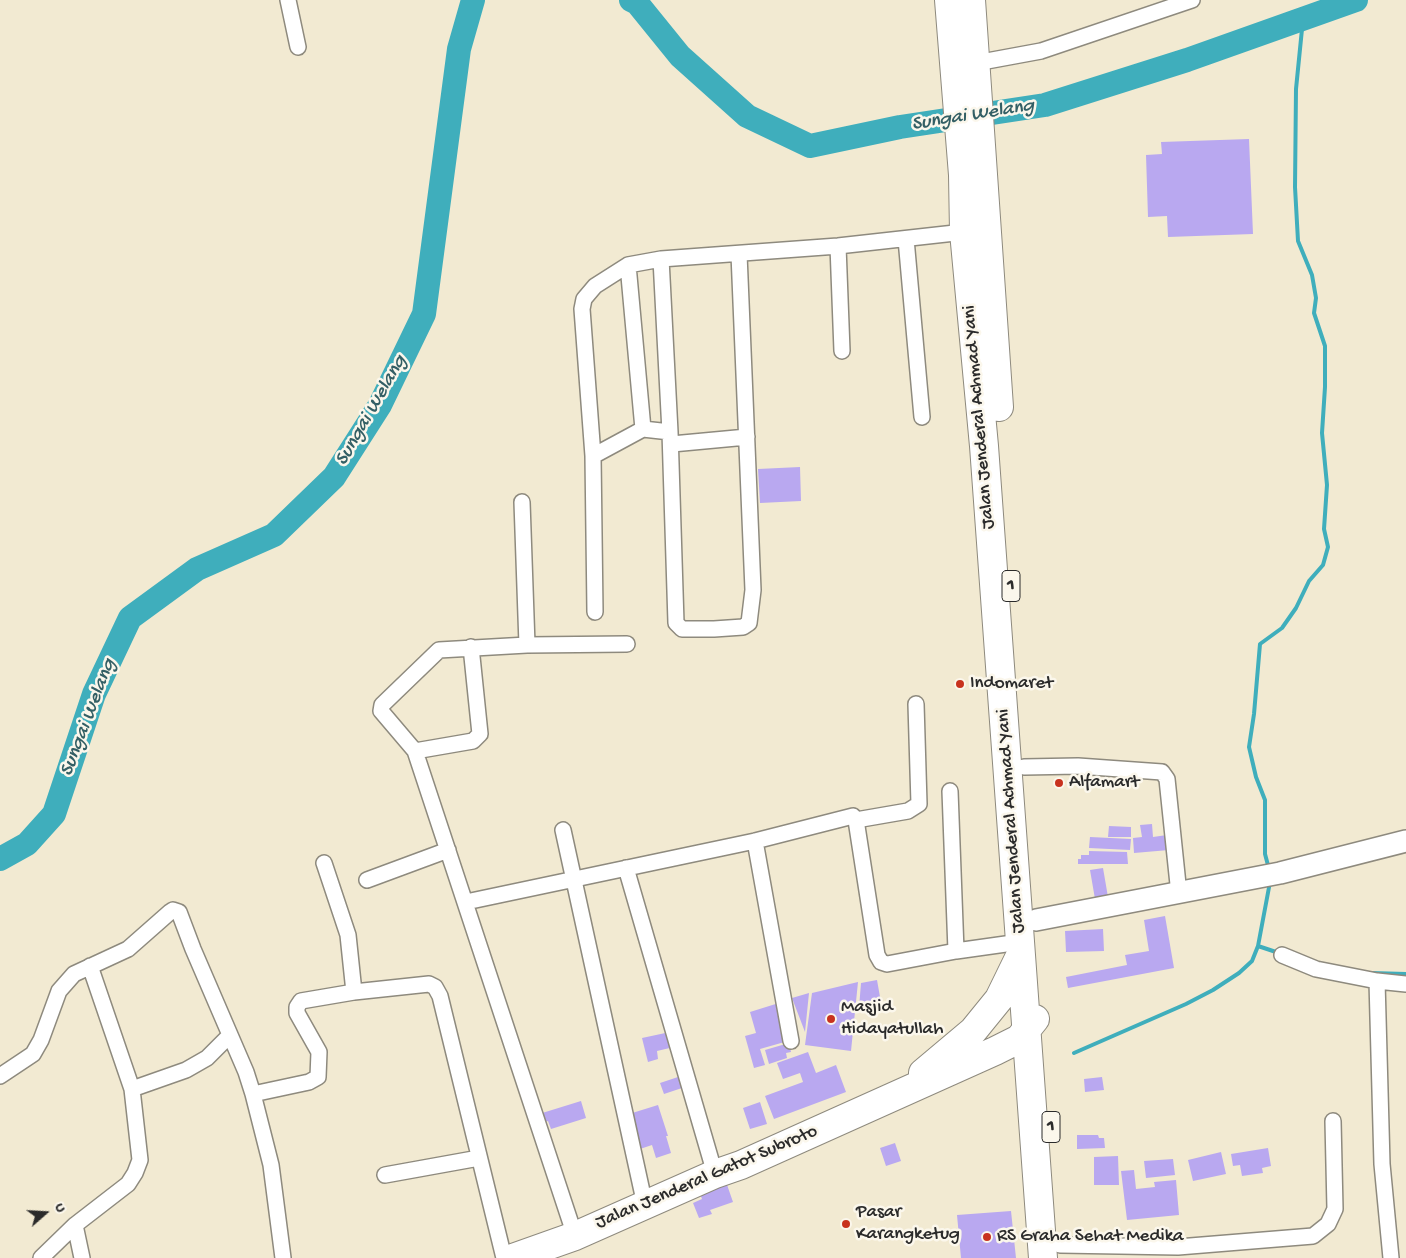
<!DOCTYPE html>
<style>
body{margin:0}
#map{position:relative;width:1406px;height:1258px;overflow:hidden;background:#f2ead2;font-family:"Gochi Hand",sans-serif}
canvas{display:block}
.north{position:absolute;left:20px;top:1188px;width:50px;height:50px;-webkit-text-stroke:4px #fbf7ec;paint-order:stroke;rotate:71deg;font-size:14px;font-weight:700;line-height:20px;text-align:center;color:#2b2b2b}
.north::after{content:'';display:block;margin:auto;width:18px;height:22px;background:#2b2b2b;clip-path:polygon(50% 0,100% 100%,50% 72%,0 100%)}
</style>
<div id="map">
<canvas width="1406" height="1258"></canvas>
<div class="north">U</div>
</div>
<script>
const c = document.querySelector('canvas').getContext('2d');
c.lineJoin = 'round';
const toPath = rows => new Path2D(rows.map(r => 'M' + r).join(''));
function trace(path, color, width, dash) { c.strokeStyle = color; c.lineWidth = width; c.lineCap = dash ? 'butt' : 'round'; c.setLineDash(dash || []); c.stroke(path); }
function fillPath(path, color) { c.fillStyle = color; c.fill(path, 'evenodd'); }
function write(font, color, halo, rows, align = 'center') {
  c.font = font + ' "Gochi Hand",sans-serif'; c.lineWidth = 5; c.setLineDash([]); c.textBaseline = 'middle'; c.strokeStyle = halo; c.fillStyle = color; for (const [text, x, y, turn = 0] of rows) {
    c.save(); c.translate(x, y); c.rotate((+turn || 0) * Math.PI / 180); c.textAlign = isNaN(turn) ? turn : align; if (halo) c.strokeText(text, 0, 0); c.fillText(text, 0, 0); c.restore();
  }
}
trace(toPath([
 [1269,869,1265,854,1265,800,1256,777,1249,747,1254,714,1260,644,1282,628,1296,608,1309,581,1323,565,1328,547,1324,529,1327,485,1322,433,1325,387,1325,346,1314,313,1316,298,1312,275,1298,241,1295,187,1296,89,1303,19],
 [1258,946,1279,953],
 [1371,973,1406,974],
 [1074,1053,1186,1004,1213,990,1239,973,1252,961,1258,946,1270,882]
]), '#3faebc', 4);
trace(toPath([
 [631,0,637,3,680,56,747,116,810,146,900,127,1045,105,1187,60,1356,0],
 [0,859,27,844,54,814,94,694,130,618,197,569,274,535,334,477,380,405,424,314,459,49,473,0]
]), '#3faebc', 24);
fillPath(toPath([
 [1249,139,1253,234,1168,237,1167,216,1148,217,1146,155,1162,154,1161,142],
 [800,467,801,501,760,503,758,469],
 [1152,824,1153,837,1167,835,1169,850,1134,853,1133,838,1142,837,1140,825],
 [1109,826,1131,827,1131,837,1108,837],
 [1090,837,1131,839,1130,850,1089,848],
 [1089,851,1127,852,1128,864,1078,864,1078,859,1081,859,1081,855,1089,855],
 [1103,868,1108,897,1095,899,1090,870],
 [1165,916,1174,968,1068,988,1066,977,1127,965,1125,955,1149,951,1144,920],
 [1103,929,1104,951,1066,952,1065,931],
 [877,980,882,1008,859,1008,861,983],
 [858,982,851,1051,805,1045,812,993],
 [809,993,805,1032,792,998],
 [782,1002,788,1041,760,1049,765,1065,754,1068,745,1036,756,1033,750,1012],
 [670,1032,674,1047,657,1051,658,1059,648,1062,642,1038],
 [789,1043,791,1052,786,1053,787,1058,769,1064,765,1050],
 [808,1052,816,1073,836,1065,846,1092,774,1119,765,1096,803,1082,800,1073,783,1079,777,1063],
 [681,1076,685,1087,664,1094,660,1083],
 [1102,1077,1104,1090,1085,1092,1084,1079],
 [581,1101,586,1118,551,1129,548,1121,542,1123,539,1114],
 [760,1102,767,1124,750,1129,743,1108],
 [658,1105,668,1136,666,1136,671,1153,656,1158,652,1145,640,1149,629,1114],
 [1077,1135,1098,1135,1099,1138,1104,1138,1105,1148,1077,1149],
 [895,1143,901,1161,886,1166,880,1148],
 [1268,1148,1271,1166,1262,1168,1263,1173,1242,1176,1240,1165,1233,1166,1231,1154],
 [1221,1152,1226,1174,1193,1181,1188,1160],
 [1118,1156,1119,1185,1094,1185,1094,1157],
 [1173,1159,1175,1175,1146,1178,1144,1161],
 [1134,1170,1136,1189,1155,1187,1154,1182,1176,1180,1179,1215,1127,1220,1121,1171],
 [725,1179,733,1202,710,1210,712,1214,699,1218,693,1203,702,1199,698,1188],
 [1011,1211,1016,1258,961,1258,957,1215]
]), '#b9a8f0');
const street = toPath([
 [288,0,298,47],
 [976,63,1041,51,1192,0],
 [906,239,922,417],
 [838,246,842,351],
 [661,259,670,432],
 [628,265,643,429],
 [672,444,747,437],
 [593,456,643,429,670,432,676,623,682,629,714,629,743,627,749,623,753,590,739,254],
 [522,502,527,645,439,650,382,705,381,711,415,751,575,1236],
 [595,612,593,456,582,309,584,299,595,286,628,265,661,259,838,246,964,232],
 [527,645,627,644],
 [415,751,473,741,480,734,471,647],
 [1024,767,1078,766,1162,772,1167,779,1179,894],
 [950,791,956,951],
 [856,820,908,811,919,804,916,704],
 [563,830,645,1205],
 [755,841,791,1041],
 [324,863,348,935,354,992],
 [626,868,715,1174],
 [367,880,448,850],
 [466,902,755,841,853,816,856,820,877,955,881,962,887,964,956,951,1020,942],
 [1282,955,1316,969,1377,981,1406,984],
 [1377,981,1382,1164,1391,1258],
 [0,1076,33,1054,41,1040,59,991,74,974,128,949,170,912,173,910,179,912,193,949,246,1072,253,1094,271,1165,283,1258],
 [132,1089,186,1070,207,1058,230,1035],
 [253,1094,309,1082,318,1077,319,1052,297,1013,297,1007,301,1001,354,992,429,984,435,987,440,996,504,1258],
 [385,1175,479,1158],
 [75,1225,82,1258],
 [1060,1245,1178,1247,1313,1236,1328,1224,1335,1209,1333,1121],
 [41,1258,75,1225,128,1184,135,1173,140,1160,132,1089,90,966]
]);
const secondary = toPath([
 [1036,920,1280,873,1406,841]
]);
const highway = toPath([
 [949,0,963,175,964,232,984,446,1043,1258],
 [971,0,999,407],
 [923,1073,973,1031,999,999,1020,956],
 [513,1258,575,1236,715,1174,741,1165,995,1051,1019,1039,1035,1019]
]);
trace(street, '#8e8a7e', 18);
trace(secondary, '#8e8a7e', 24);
trace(highway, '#8e8a7e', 30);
trace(street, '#fff', 15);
trace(secondary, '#fff', 21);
trace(highway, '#fff', 28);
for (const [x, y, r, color] of [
 [960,684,5,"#c8321e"],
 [1059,783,5,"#c8321e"],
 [831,1019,5,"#c8321e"],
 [846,1224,5,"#c8321e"],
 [987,1237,5,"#c8321e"]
]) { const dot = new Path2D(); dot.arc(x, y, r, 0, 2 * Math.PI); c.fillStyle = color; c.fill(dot); trace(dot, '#fbf7ec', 2); }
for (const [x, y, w] of [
 [1011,586,18],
 [1051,1127,18]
]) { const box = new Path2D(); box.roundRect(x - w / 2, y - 15.5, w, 31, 4); c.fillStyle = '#fbf7ec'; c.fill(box); trace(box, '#2b2b2b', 1); }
write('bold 18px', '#2b2b2b', null, [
 ["1",1011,586],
 ["1",1051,1127]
]);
write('19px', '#2b2b2b', '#fbf7ec', [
 ["Jalan Jenderal Achmad Yani",980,417,-95],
 ["Jalan Jenderal Achmad Yani",1012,821,-94],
 ["Jalan Jenderal Gatot Subroto",707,1178,-23]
]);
write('19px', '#2b2b2b', '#fbf7ec', [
 ["Indomaret",970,684],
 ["Alfamart",1069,783],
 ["Masjid",841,1008],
 ["Hidayatullah",841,1030],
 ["Pasar",856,1213],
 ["Karangketug",856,1235],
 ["RS Graha Sehat Medika",997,1237]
], 'left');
write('italic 20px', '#335f65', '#fbf7ec', [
 ["Sungai Welang",973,116,-9],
 ["Sungai Welang",372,411,-60],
 ["Sungai Welang",89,718,-69]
]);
</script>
